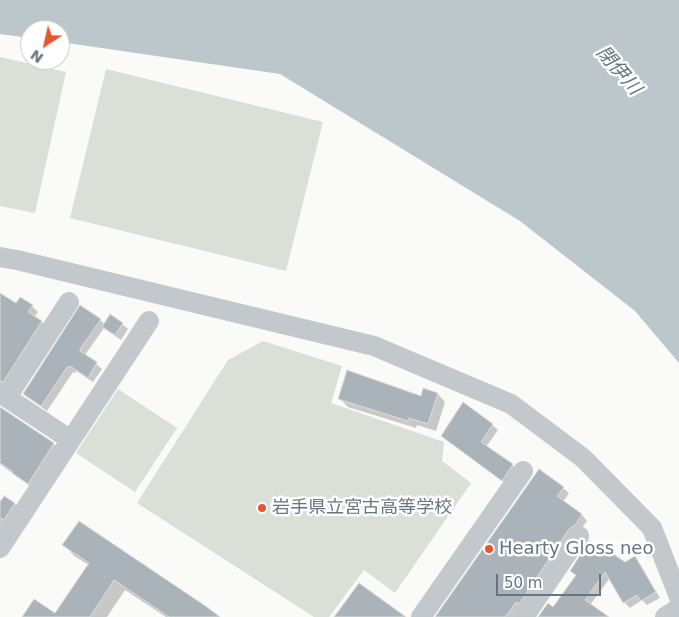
<!DOCTYPE html>
<meta charset="utf-8">
<style>
body{margin:0}
#map{position:relative;width:679px;height:617px;overflow:hidden;background:#fafaf8;font-family:"DejaVu Sans",sans-serif}
canvas{display:block}
.north{position:absolute;left:20px;top:20px;width:50px;height:50px;box-sizing:border-box;background:#fff;border:1px solid #c1c8cd;border-radius:50%;rotate:215deg;font-size:14px;font-weight:700;line-height:20px;text-align:center;color:#657683}
.north::after{content:'';display:block;margin:auto;width:18px;height:22px;background:#e4572e;clip-path:polygon(50% 0,100% 100%,50% 72%,0 100%)}
.scale{position:absolute;left:496px;top:574px;width:105px;height:22px;box-sizing:border-box;border:2px solid #657683;border-top:0;padding-left:6px;font-size:15px;line-height:18px;white-space:nowrap;color:#657683;-webkit-text-stroke:4px #fff;paint-order:stroke}
</style>
<div id="map">
<canvas width="679" height="617"></canvas>
<div class="north">N</div>
<div class="scale">50 m</div>
</div>
<script>
const c = document.querySelector('canvas').getContext('2d');
c.lineJoin = 'round';
function fillPath(path, color) { c.fillStyle = color; c.fill(path, 'evenodd'); }
const toPath = rows => new Path2D(rows.map(r => 'M' + r).join(''));
function trace(path, color, width, dash) { c.strokeStyle = color; c.lineWidth = width; c.lineCap = dash ? 'butt' : 'round'; c.setLineDash(dash || []); c.stroke(path); }
function write(font, color, halo, rows, align = 'center') {
  c.font = font + ' "DejaVu Sans","Noto Sans JP",sans-serif'; c.lineWidth = 5; c.setLineDash([]); c.textBaseline = 'middle'; c.strokeStyle = halo; c.fillStyle = color; for (const [text, x, y, turn = 0] of rows) {
    c.save(); c.translate(x, y); c.rotate((+turn || 0) * Math.PI / 180); c.textAlign = isNaN(turn) ? turn : align; if (halo) c.strokeText(text, 0, 0); c.fillText(text, 0, 0); c.restore();
  }
}
fillPath(toPath([
 [0,57,66,72,35,213,0,206],
 [106,69,323,122,286,271,70,218],
 [263,341,342,366,331,403,444,442,442,461,471,483,395,593,364,570,329,617,314,617,137,503,228,360],
 [118,389,177,428,135,492,76,453]
]), '#dadfd7');
fillPath(toPath([
 [0,0,679,0,679,363,635,311,520,221,280,74,60,42,60,30,30,30,30,38,0,34]
]), '#bbc7cb');
fillPath(toPath([
 [0,294,17,305,32,306,38,312,34,317,42,322,47,328,9,387,0,388],
 [100,320,105,324,122,324,128,329,121,340,109,332,104,328,85,355,102,369,93,382,76,371,75,373,73,372,47,411,30,399,25,394],
 [438,394,445,402,436,431,417,425,416,428,348,407,340,399,421,398],
 [0,409,54,444,59,450,34,489,0,464],
 [492,425,498,430,486,447,512,465,518,471,508,485,448,441,442,435],
 [563,488,569,493,563,502,582,515,587,521,514,617,437,617],
 [4,497,15,504,20,509,0,539,0,500,2,501],
 [64,545,218,617,166,617,125,590,107,617,23,617,55,615,89,565,74,556],
 [635,558,640,564,660,598,647,605,642,600,630,608,624,602,610,578,590,605,607,617,540,617,554,609,576,576,571,571,625,564]
]), '#0003');
const building = toPath([
 [0,293,16,303,20,297,33,305,28,312,42,321,3,382,0,381,0,293],
 [80,305,101,319,80,349,80,351,97,362,88,378,70,366,69,368,67,367,41,406,23,394,80,305],
 [110,314,123,323,115,335,102,327,110,314],
 [347,370,421,396,423,388,438,393,428,424,409,418,408,421,338,399,347,370],
 [463,402,493,424,481,442,513,464,502,481,441,436,463,402],
 [0,407,54,443,28,484,12,473,13,472,0,463,0,407],
 [539,469,564,487,557,496,582,514,575,525,569,529,519,604,516,602,505,617,435,617,539,469],
 [4,496,15,503,4,520,0,518,0,502,4,496],
 [79,521,207,607,220,617,169,617,114,580,90,617,22,617,34,599,55,613,89,563,62,545,79,521],
 [589,541,596,545,597,543,625,562,635,556,656,592,641,601,637,595,623,603,605,572,585,600,609,617,538,617,548,603,553,607,576,575,570,571,589,541],
 [359,583,406,617,334,617,359,583]
]);
fillPath(building, '#aab3b9');
trace(building, '#dcdcda', 1);
trace(toPath([
 [0,257,17,260,374,346,511,404,583,458,652,528,679,597],
 [0,393,71,440],
 [7,397,69,302],
 [0,548,149,321],
 [421,617,523,471],
 [524,617,579,536],
 [665,617,679,608]
]), '#c3c8cc', 20);
for (const [x, y, r, color] of [
 [262,508,5,"#e4572e"],
 [489,549,5,"#e4572e"]
]) { const dot = new Path2D(); dot.arc(x, y, r, 0, 2 * Math.PI); c.fillStyle = color; c.fill(dot); trace(dot, '#fff', 2); }
write('18px', '#657683', '#fff', [
 ["岩手県立宮古高等学校",272,508],
 ["Hearty Gloss neo",499,549]
], 'left');
write('italic 19px', '#60757c', '#fff', [
 ["閉伊川",618,71,49]
]);
</script>
